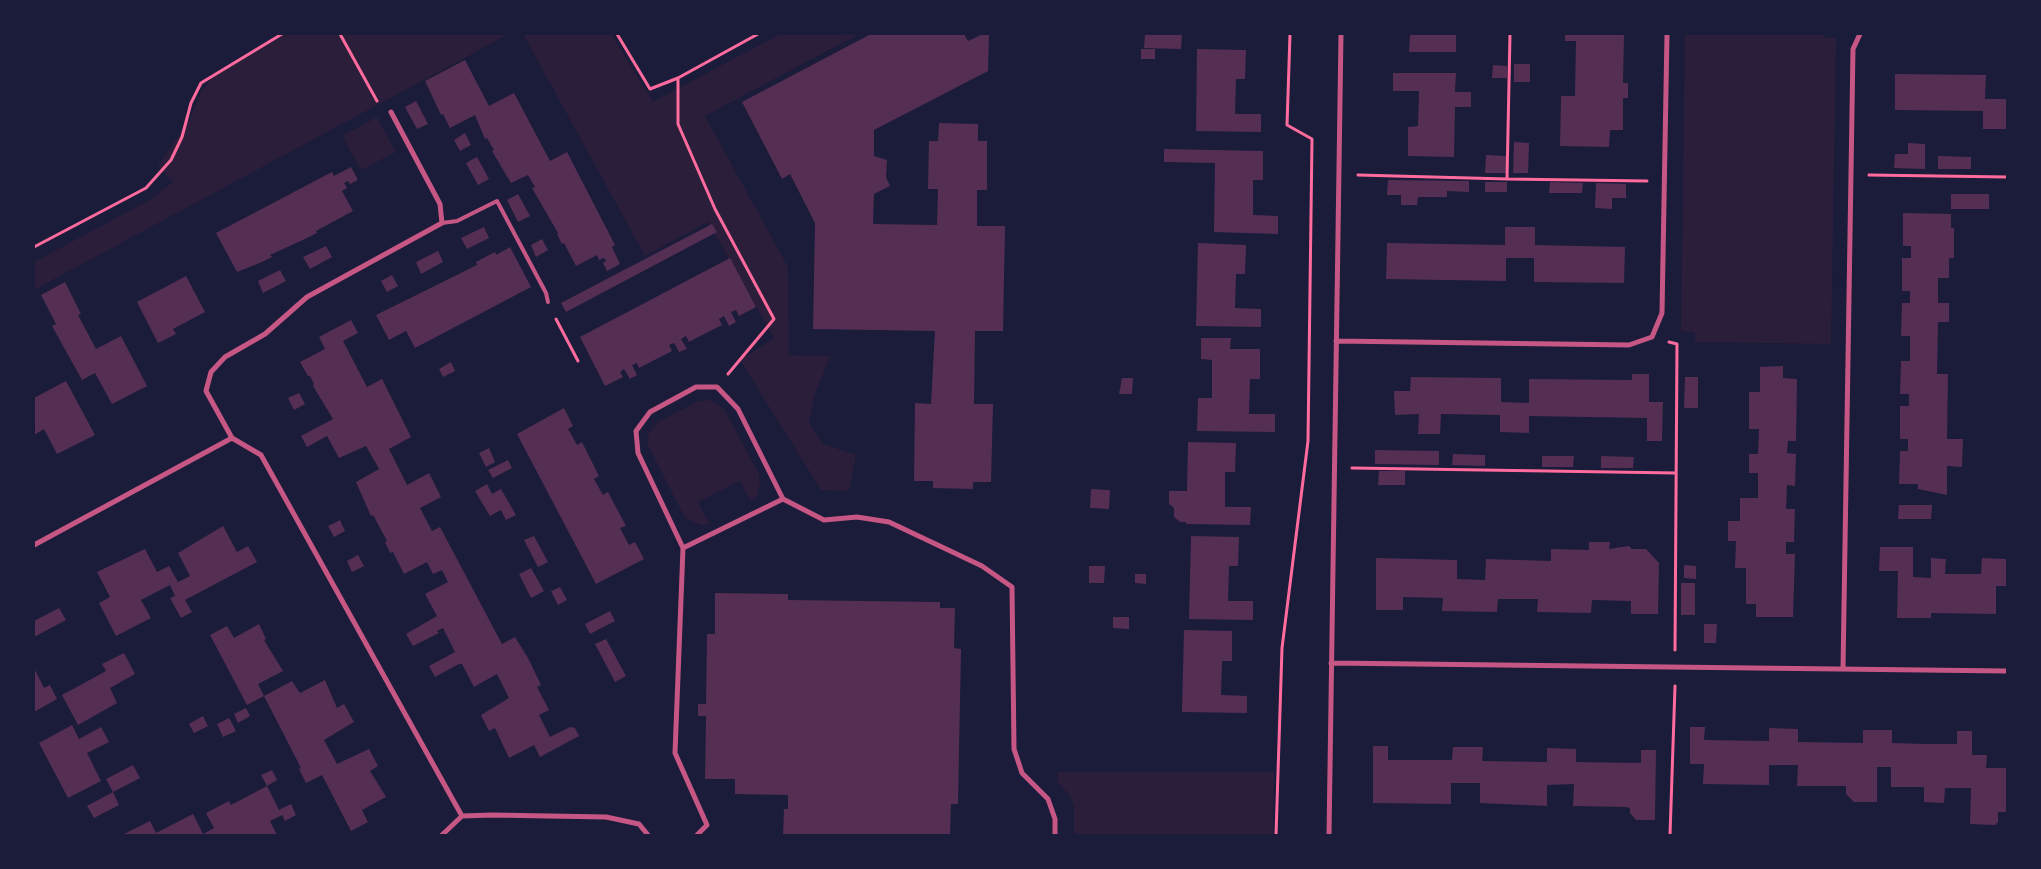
<!DOCTYPE html>
<style>
body{margin:0}
#map{position:relative;width:2041px;height:869px;overflow:hidden;background:#1b1b3a;font-family:Roboto,sans-serif}
canvas{display:block}
.frame{position:absolute;inset:0;border:35px solid #1b1b3a;pointer-events:none}
</style>
<div id="map">
<canvas width="2041" height="869"></canvas>
<div class="frame"></div>
</div>
<script>
const c = document.querySelector('canvas').getContext('2d');
c.lineJoin = 'round';
function fillPath(path, color) { c.fillStyle = color; c.fill(path, 'evenodd'); }
const toPath = rows => new Path2D(rows.map(r => 'M' + r).join(''));
function trace(path, color, width, dash) { c.strokeStyle = color; c.lineWidth = width; c.lineCap = dash ? 'butt' : 'round'; c.setLineDash(dash || []); c.stroke(path); }
fillPath(toPath([
 [285,34,509,34,34,290,34,262,148,201,173,182,158,166,190,119,201,92,215,75,238,59],
 [523,34,611,34,653,102,780,34,859,34,705,116,788,267,789,355,830,356,814,397,809,423,823,444,856,455,849,491,821,490,740,360,774,338,708,222,645,256],
 [1685,34,1824,34,1824,38,1836,38,1831,344,1695,342,1695,332,1681,331],
 [377,117,396,152,361,170,342,136],
 [712,400,724,409,759,474,760,481,757,496,751,501,740,481,698,502,710,524,701,525,687,519,683,514,647,443,649,433,658,422,698,401],
 [1058,772,1274,772,1273,835,1074,835,1074,806,1070,796,1057,781]
]), '#2a1e3b');
fillPath(toPath([
 [871,34,964,34,968,41,983,34,989,34,988,71,874,130,874,156,887,160,886,177,890,186,874,194,873,224,937,225,938,189,928,189,929,141,938,141,939,123,978,124,978,141,987,141,987,190,977,190,977,226,1005,226,1003,331,975,331,974,404,993,404,991,482,973,482,973,489,933,488,933,481,914,481,915,403,931,404,935,331,813,329,815,223,790,174,782,179,742,102],
 [1145,34,1182,34,1181,49,1144,48],
 [1410,34,1456,34,1456,52,1409,52],
 [1565,34,1624,34,1623,83,1628,83,1628,98,1623,98,1623,130,1610,130,1609,147,1560,146,1561,96,1575,96,1576,41,1565,41],
 [1141,49,1155,49,1155,59,1141,59],
 [1197,49,1246,50,1245,79,1236,79,1235,114,1261,114,1261,132,1196,131],
 [465,60,489,106,514,93,550,161,567,152,615,245,612,247,620,264,607,271,603,263,606,261,604,258,599,260,597,255,576,266,564,243,562,244,557,234,558,233,532,188,535,187,528,175,511,183,492,151,494,150,487,138,485,139,475,115,450,128,443,114,441,115,425,81],
 [1514,64,1530,64,1530,82,1514,82],
 [1493,65,1507,66,1507,78,1492,78],
 [1393,73,1456,73,1455,92,1471,92,1471,107,1455,107,1454,157,1408,156,1408,127,1418,126,1419,91,1393,91],
 [1895,74,1986,75,1985,99,2007,99,2007,129,1983,129,1983,111,1895,110],
 [416,101,428,124,417,129,405,107],
 [465,133,471,145,460,151,454,140],
 [1514,142,1529,143,1528,173,1513,173],
 [1908,143,1925,144,1925,169,1894,168,1895,154,1908,154],
 [1164,149,1263,151,1263,180,1253,180,1253,215,1278,216,1278,234,1214,232,1215,163,1164,162],
 [1486,155,1506,156,1506,173,1485,173],
 [1938,156,1971,157,1971,169,1938,169],
 [477,157,489,179,478,185,466,163],
 [351,167,358,180,350,184,348,181,344,183,347,188,342,191,353,211,316,231,317,233,307,238,270,255,272,257,262,262,237,272,216,233,332,172,334,176],
 [1388,180,1469,181,1469,192,1447,191,1447,197,1418,197,1417,205,1401,205,1401,195,1387,195],
 [1485,182,1507,182,1507,192,1485,192],
 [1550,182,1583,183,1582,193,1549,193],
 [1596,183,1626,184,1626,198,1612,198,1612,209,1595,208],
 [518,194,530,216,518,222,507,200],
 [1951,194,1989,194,1989,209,1951,209],
 [1903,213,1951,214,1951,228,1954,228,1954,258,1949,258,1949,278,1938,278,1938,303,1949,303,1949,322,1938,322,1937,374,1948,374,1947,439,1963,439,1962,467,1947,466,1947,495,1918,489,1918,484,1899,484,1900,451,1908,451,1908,439,1900,439,1900,406,1909,406,1909,394,1900,394,1901,361,1910,361,1910,336,1901,336,1902,303,1910,303,1910,291,1902,291,1902,258,1911,258,1911,246,1903,246],
 [712,224,717,232,566,312,561,303],
 [484,227,489,238,467,249,461,238],
 [1505,227,1535,227,1535,245,1625,247,1624,283,1534,282,1534,258,1506,258,1506,281,1386,279,1387,243,1505,245],
 [542,239,548,250,536,257,531,245],
 [1198,243,1246,245,1245,274,1236,274,1235,308,1261,309,1261,327,1196,326],
 [326,246,332,257,310,269,303,257],
 [510,247,531,287,415,348,406,331,389,340,376,315,477,265,476,262,495,252,496,255],
 [438,251,443,262,421,274,416,262],
 [730,258,756,307,739,316,736,310,731,312,736,322,729,326,724,316,719,319,722,325,706,333,689,342,686,336,681,339,687,349,679,352,674,343,669,345,672,351,639,368,637,363,632,365,637,375,630,379,624,369,620,372,623,377,605,386,580,337],
 [280,270,286,281,263,293,258,281],
 [392,275,398,286,387,292,381,281],
 [186,276,205,312,173,329,176,334,158,343,137,302],
 [65,282,81,314,78,315,96,349,121,336,147,386,112,404,95,373,82,380,52,326,56,324,41,295],
 [351,320,358,333,343,341,367,387,382,379,411,437,389,449,407,485,429,473,441,497,420,508,432,531,440,527,502,644,515,637,528,658,541,685,537,687,549,710,539,715,550,737,570,727,575,728,579,736,540,757,534,745,509,758,495,728,489,731,481,715,509,698,497,674,474,687,462,664,459,664,435,677,429,666,455,652,443,628,437,631,439,633,413,646,406,634,437,616,425,594,448,582,442,570,433,574,427,562,404,574,393,552,390,553,385,542,387,541,373,515,371,516,356,482,379,469,366,446,339,458,327,436,307,447,301,436,333,419,313,386,314,384,310,376,308,376,300,362,325,349,319,337],
 [1201,338,1231,338,1230,349,1260,349,1260,379,1250,379,1249,414,1275,414,1275,432,1197,431,1198,398,1212,398,1212,360,1201,359],
 [451,362,455,371,443,377,439,369],
 [1783,366,1783,378,1797,379,1796,441,1788,441,1787,453,1796,454,1795,486,1787,485,1786,509,1795,509,1794,542,1786,542,1786,554,1795,554,1793,617,1756,617,1756,604,1746,604,1746,568,1735,568,1736,541,1728,541,1728,521,1740,521,1740,498,1758,498,1758,473,1749,473,1749,454,1758,454,1759,429,1749,429,1749,392,1760,392,1760,367],
 [1632,374,1649,374,1649,402,1663,402,1662,441,1647,441,1647,418,1529,416,1529,433,1500,432,1500,415,1441,414,1440,434,1418,434,1419,414,1395,415,1394,391,1410,391,1411,377,1501,378,1501,402,1529,403,1529,379,1632,380],
 [1685,377,1698,377,1698,408,1684,408],
 [1122,378,1133,378,1132,394,1119,394],
 [66,381,95,435,57,454,44,429,34,435,34,398],
 [299,393,305,404,294,410,288,398],
 [564,408,573,426,568,429,577,445,582,442,599,476,594,479,603,495,608,492,626,526,620,528,629,545,635,542,644,559,596,584,517,434],
 [1188,442,1236,443,1235,472,1225,472,1225,507,1251,507,1250,525,1186,524,1186,522,1180,522,1174,517,1174,508,1169,504,1169,491,1187,491],
 [489,448,495,462,486,467,479,453],
 [1375,450,1439,451,1439,465,1375,464],
 [1453,454,1485,455,1485,466,1452,465],
 [1542,456,1574,456,1573,467,1542,467],
 [1601,456,1634,457,1633,468,1601,468],
 [508,460,512,468,493,478,488,470],
 [1379,471,1405,471,1405,485,1378,485],
 [487,484,492,494,501,489,516,515,506,520,501,510,490,516,475,491],
 [1091,489,1110,490,1109,509,1090,508],
 [1899,505,1932,505,1931,519,1898,519],
 [340,520,345,531,334,537,328,526],
 [223,526,237,552,248,546,257,562,185,600,192,612,181,618,170,598,175,596,170,585,141,600,151,618,116,636,99,603,110,597,97,572,145,549,157,572,169,566,178,582,190,576,178,553],
 [534,536,548,562,538,567,524,540],
 [1191,536,1239,537,1238,566,1229,566,1228,601,1253,601,1253,620,1189,619],
 [1589,542,1610,542,1609,549,1629,546,1632,549,1646,549,1659,563,1658,614,1631,614,1631,601,1592,600,1591,613,1537,612,1538,599,1498,599,1497,612,1442,611,1443,598,1403,597,1403,610,1376,610,1376,558,1457,560,1457,579,1485,580,1486,559,1551,561,1551,549,1589,550],
 [1880,547,1913,547,1913,577,1931,578,1931,558,1946,559,1945,574,1981,574,1982,558,2007,559,2007,586,1996,586,1996,614,1931,613,1931,618,1897,618,1898,571,1879,571],
 [358,555,364,566,352,572,347,561],
 [1684,565,1696,566,1696,579,1684,578],
 [1089,566,1105,566,1104,583,1089,583],
 [531,568,544,591,531,598,519,574],
 [1135,574,1146,574,1146,584,1135,583],
 [1681,583,1695,583,1695,615,1681,615],
 [560,587,567,600,558,605,551,591],
 [715,593,788,594,788,600,940,602,940,608,955,608,954,648,961,649,958,804,951,804,950,835,783,835,784,809,788,809,788,795,735,794,735,779,705,779,706,716,698,716,698,704,706,704,707,634,715,634],
 [59,608,66,620,34,637,34,621],
 [610,611,615,621,590,634,585,624],
 [1113,617,1129,617,1129,629,1113,628],
 [259,624,266,639,264,640,283,671,258,684,264,696,247,705,210,635,227,626,234,638],
 [1704,624,1717,624,1716,643,1704,643],
 [1184,630,1232,631,1232,661,1222,661,1221,695,1247,696,1247,713,1182,712],
 [606,639,626,676,615,682,595,644],
 [124,653,135,674,110,688,117,703,78,725,62,695,106,671,102,664],
 [34,668,44,688,50,685,57,699,34,712],
 [325,680,337,708,344,704,354,722,324,740,337,764,369,749,378,766,370,771,386,797,362,810,368,822,351,831,322,775,306,783,299,769,301,768,264,696,292,681,300,693],
 [246,708,250,716,238,723,234,714],
 [203,716,208,726,194,733,189,724],
 [229,718,236,731,223,737,217,724],
 [72,725,79,739,101,727,109,742,87,753,101,781,68,798,39,743],
 [1690,727,1705,727,1704,740,1769,741,1769,728,1798,729,1798,742,1863,743,1863,730,1892,730,1892,743,1924,744,1957,744,1957,731,1972,731,1972,755,1987,755,1986,768,2007,768,2007,812,1998,812,1998,822,1995,825,1970,824,1971,788,1945,788,1944,803,1924,802,1924,787,1891,787,1891,767,1877,767,1877,802,1854,802,1846,794,1846,786,1797,786,1798,765,1769,765,1769,785,1703,784,1704,764,1690,764],
 [1373,746,1388,746,1388,760,1452,760,1453,747,1483,747,1482,761,1547,762,1547,748,1576,749,1576,762,1641,763,1641,750,1656,750,1655,820,1636,820,1630,813,1630,808,1626,807,1573,806,1574,784,1547,785,1547,806,1480,803,1480,783,1451,783,1451,804,1373,803],
 [133,765,140,778,113,792,106,779],
 [272,770,277,780,267,786,261,775],
 [267,786,279,810,291,804,296,815,285,821,282,815,270,821,277,835,122,835,150,821,156,833,193,814,203,834,214,828,206,813,229,801,231,805],
 [113,792,119,805,94,818,87,806]
]), '#542f53');
trace(toPath([
 [340,34,377,101],
 [617,34,650,89,678,78,758,34],
 [678,78,678,124,715,209,774,319,728,374],
 [1358,175,1507,179,1510,34],
 [1869,175,2007,177],
 [1507,179,1647,181],
 [34,247,146,188,171,160,182,137,191,103,201,83,282,34],
 [556,319,578,361],
 [1669,342,1677,344,1675,650],
 [1352,468,1676,473],
 [1276,835,1282,648,1308,441,1312,139,1287,125,1290,34],
 [1670,835,1675,686]
]), '#ff6b9d', 3);
trace(toPath([
 [442,223,457,221,497,201,546,293,548,302]
]), '#c65784', 4);
trace(toPath([
 [391,112,440,204,442,223,307,297,265,334,225,357,211,372,206,391,232,438,261,455,453,800,462,816,442,835],
 [1336,341,1629,345,1652,337,1662,313,1667,34],
 [34,545,232,438],
 [683,548,783,499],
 [1331,663,2007,671],
 [1843,669,1853,49,1860,34],
 [462,816,492,815,606,817,639,824,648,835],
 [697,835,707,825,675,753,683,548,638,453,636,431,650,412,696,387,717,387,738,409,783,499,824,520,857,517,889,522,982,566,1012,587,1014,749,1022,773,1048,799,1055,819,1055,835],
 [1329,835,1341,34]
]), '#c65784', 5);
</script>
